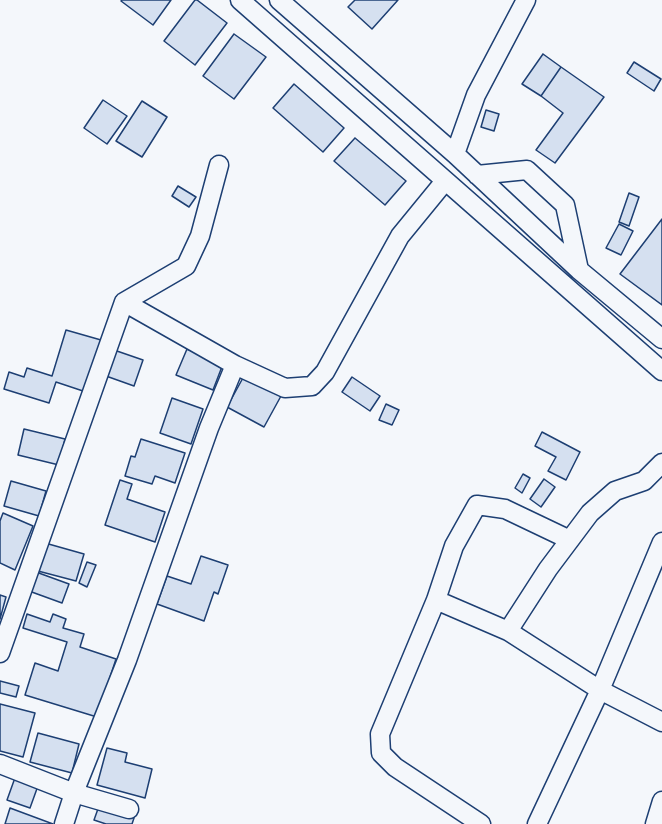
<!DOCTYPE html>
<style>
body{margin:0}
canvas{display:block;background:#f4f7fb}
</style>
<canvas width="662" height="824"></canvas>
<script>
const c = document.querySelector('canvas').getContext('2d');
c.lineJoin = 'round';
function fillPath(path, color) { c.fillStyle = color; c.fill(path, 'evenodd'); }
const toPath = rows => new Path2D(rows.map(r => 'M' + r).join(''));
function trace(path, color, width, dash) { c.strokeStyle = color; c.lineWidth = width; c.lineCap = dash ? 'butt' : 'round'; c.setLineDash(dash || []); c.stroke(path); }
const building = toPath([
 [122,0,171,0,153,25,121,1,122,0],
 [195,0,197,0,227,23,195,65,164,41,195,0],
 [355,0,398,0,372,29,348,7,355,0],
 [234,34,266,57,234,99,203,76,234,34],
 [543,54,561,67,541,96,522,84,543,54],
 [634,62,661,79,654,91,627,73,634,62],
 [561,67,604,97,555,163,536,150,563,113,541,96,561,67],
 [294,84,344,128,323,152,273,108,294,84],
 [103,100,127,116,107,144,84,128,103,100],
 [142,101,167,117,142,157,116,141,142,101],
 [486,110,499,114,494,131,481,127,486,110],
 [355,138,406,181,385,205,334,161,355,138],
 [178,186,196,197,189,207,172,196,178,186],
 [629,193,639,197,629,226,619,222,629,193],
 [662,219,662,305,620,274,662,219],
 [619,224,633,231,621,255,606,248,619,224],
 [66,330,101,340,86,392,56,382,49,403,4,389,9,372,24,377,27,368,52,376,66,330],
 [187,349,223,364,213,390,176,375,187,349],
 [114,350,143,360,134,386,106,376,114,350],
 [244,376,281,396,264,427,227,407,244,376],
 [352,377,380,396,370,411,342,392,352,377],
 [172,398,203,409,191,444,160,433,172,398],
 [386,404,399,410,392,425,379,420,386,404],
 [24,429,65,439,59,465,18,455,24,429],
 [542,432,580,452,566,480,548,471,556,457,535,446,542,432],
 [141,439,185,453,175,483,155,476,152,484,125,476,131,456,135,457,141,439],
 [523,474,530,478,522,493,515,488,523,474],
 [544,479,555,487,541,507,530,499,544,479],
 [120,480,132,484,127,499,165,512,155,542,105,525,120,480],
 [11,481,46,491,39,516,4,506,11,481],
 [3,513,33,526,15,570,0,563,0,521,3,513],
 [45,543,84,554,76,581,38,571,45,543],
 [201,556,228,565,218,594,214,592,204,621,157,604,167,576,191,584,201,556],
 [87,562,96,565,87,587,79,583,87,562],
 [36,572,69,584,62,603,29,591,36,572],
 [0,595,6,597,0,619,0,595],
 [27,614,50,622,53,614,66,619,63,628,84,634,80,647,116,659,97,717,25,695,35,663,58,671,67,642,23,628,27,614],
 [0,681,19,686,16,697,0,693,0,681],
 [0,704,35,713,23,757,0,751,0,704],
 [38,733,79,744,72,773,30,762,38,733],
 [107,748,127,753,125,762,152,769,145,798,97,785,107,748],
 [16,775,39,783,30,808,7,800,16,775],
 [99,806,134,818,132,824,106,824,94,820,99,806],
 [10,808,53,824,5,824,10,808]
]);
fillPath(building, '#d5e0f0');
trace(building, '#1d3f73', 1.5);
const minor = toPath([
 [240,0,662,371],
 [279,0,455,154,579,270,662,339],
 [455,154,476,95,526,0],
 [477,175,527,170,565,205,579,270],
 [124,302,235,365],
 [436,600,508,631,600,690,662,722],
 [508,631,548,569,590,513,615,491,644,481,662,463],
 [0,653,124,302,186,266,200,236,219,165],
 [0,764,74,793,129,809],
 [64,824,75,790,127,660,209,428,235,365,285,388,312,386,325,372,400,236,445,181],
 [481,824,395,767,381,753,380,734,436,600,454,546,477,505,505,509,570,540],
 [537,824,600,690,662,542],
 [655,824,662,801]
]);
trace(minor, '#1d3f73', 21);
trace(minor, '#f4f7fb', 18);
</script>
